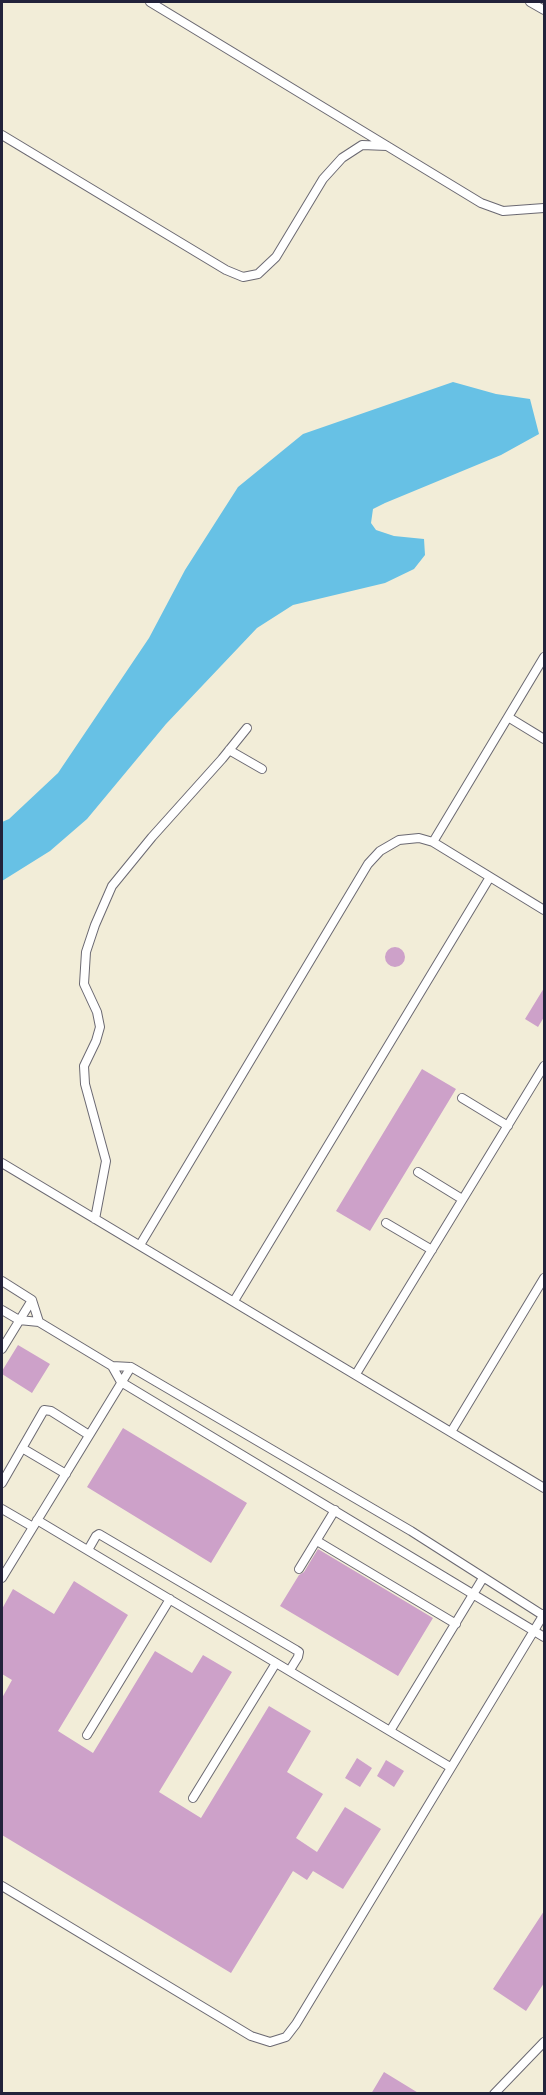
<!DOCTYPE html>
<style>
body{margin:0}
#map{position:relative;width:546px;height:2095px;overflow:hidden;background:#f2edd8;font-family:"IM FELL French Canon",serif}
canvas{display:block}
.frame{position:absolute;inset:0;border:3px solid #22223b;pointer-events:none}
</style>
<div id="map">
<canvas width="546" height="2095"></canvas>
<div class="frame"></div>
</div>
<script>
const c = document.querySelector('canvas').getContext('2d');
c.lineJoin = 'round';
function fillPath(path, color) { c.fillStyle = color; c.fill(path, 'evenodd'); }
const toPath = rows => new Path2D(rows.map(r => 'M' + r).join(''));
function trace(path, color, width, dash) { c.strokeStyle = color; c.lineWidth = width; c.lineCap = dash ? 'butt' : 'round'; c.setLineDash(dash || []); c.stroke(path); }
fillPath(toPath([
 [453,382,496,394,530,399,539,434,501,455,385,503,373,509,371,523,376,530,394,536,424,539,425,555,414,569,385,583,293,605,257,628,166,724,87,819,50,851,2,881,2,822,9,819,58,773,149,638,185,570,238,487,303,434]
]), '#67c1e5');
fillPath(toPath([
 '385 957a10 10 0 1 1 20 0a10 10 0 1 1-20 0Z',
 [544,988,544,1017,538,1027,525,1019],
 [422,1069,456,1089,370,1231,336,1211],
 [18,1345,50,1364,32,1393,2,1374,2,1371],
 [123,1428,247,1503,211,1563,87,1487],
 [318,1549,433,1618,398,1676,280,1606,299,1575,304,1572],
 [74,1581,128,1615,58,1731,93,1753,155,1651,192,1673,203,1655,232,1672,159,1792,201,1818,269,1706,311,1731,287,1772,323,1794,296,1838,317,1852,345,1807,381,1829,343,1889,313,1871,307,1880,293,1871,231,1973,2,1835,2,1698,12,1680,2,1674,2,1609,13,1589,54,1614],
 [357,1758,372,1768,360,1787,345,1778],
 [386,1760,404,1771,394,1787,377,1776],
 [544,1911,544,1983,526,2011,493,1989],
 [384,2072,420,2094,371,2094]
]), '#cda1c9');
const service = toPath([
 [150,2,481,203,503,211,544,208],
 [530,2,544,10],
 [2,135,226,270,243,277,258,274,276,257,323,179,342,158,362,145,387,146],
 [508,717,544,739],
 [229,750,262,769],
 [433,842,544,657],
 [462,1098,508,1126],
 [2,1163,544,1488],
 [418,1172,462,1199],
 [95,1219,106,1161,85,1084,84,1066,96,1041,100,1027,97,1012,84,984,86,952,95,925,112,886,152,837,222,759,247,728],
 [386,1223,432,1250],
 [140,1245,368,864,380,851,399,840,419,838,433,842,544,910],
 [2,1281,32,1300,39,1322],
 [234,1301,490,877],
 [2,1310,19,1320,39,1322,112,1366,131,1367,411,1531,544,1616],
 [2,1349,32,1300],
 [112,1366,121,1382,544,1637],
 [356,1374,544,1066],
 [451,1432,544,1278],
 [22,1448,66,1474],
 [2,1483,44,1410,51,1411,89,1435],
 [2,1509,33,1527],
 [37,1520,450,1767],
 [317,1541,456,1624],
 [88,1550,96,1536,99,1534,296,1650,299,1652,298,1657,290,1670],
 [299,1569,335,1510],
 [2,1578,131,1367],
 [390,1731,483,1578],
 [87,1735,170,1599],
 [193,1798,276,1663],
 [2,1886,251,2036,270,2042,286,2037,296,2024,544,1614],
 [494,2094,544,2042]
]);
trace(service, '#6b6972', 10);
trace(service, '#fff', 8);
</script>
